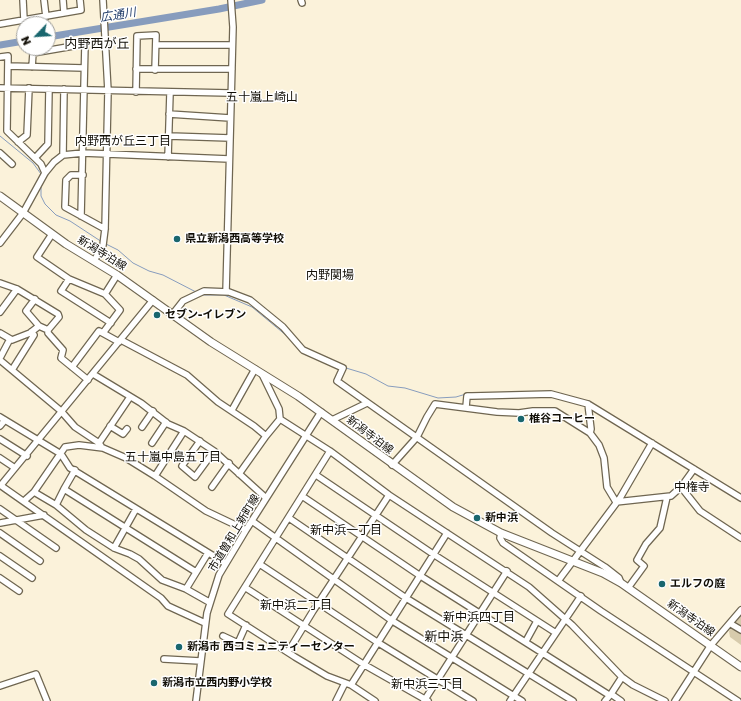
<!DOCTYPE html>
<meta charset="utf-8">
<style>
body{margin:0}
#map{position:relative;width:741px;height:701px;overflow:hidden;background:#fbf2da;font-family:"Golos Text",sans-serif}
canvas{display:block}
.north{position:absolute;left:16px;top:16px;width:40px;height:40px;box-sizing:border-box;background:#fff;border:1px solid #a09f9b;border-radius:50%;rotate:245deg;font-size:11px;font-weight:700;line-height:16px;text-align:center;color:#110e06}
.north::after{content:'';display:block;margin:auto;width:14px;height:18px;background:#19666e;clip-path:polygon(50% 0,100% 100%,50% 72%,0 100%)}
</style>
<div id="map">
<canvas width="741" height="701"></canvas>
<div class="north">N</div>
</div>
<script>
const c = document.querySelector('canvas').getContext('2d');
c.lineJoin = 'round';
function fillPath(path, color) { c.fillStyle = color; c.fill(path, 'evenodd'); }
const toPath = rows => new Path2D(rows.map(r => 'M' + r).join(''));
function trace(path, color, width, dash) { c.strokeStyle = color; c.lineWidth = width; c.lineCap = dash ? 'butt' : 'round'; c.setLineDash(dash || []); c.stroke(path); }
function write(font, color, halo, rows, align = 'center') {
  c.font = font + ' "Golos Text","Noto Sans JP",sans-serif'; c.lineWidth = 3; c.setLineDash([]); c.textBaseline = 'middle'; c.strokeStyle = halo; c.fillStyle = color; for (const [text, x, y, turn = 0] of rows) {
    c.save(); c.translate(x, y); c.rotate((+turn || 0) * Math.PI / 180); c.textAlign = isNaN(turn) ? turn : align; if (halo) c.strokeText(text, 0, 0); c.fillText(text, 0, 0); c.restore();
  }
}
fillPath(toPath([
 [741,615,741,645,730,637,729,631]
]), '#d7cbac');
trace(toPath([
 [0,136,33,163,41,174],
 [41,185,41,196,45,204,56,215,70,221,102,242],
 [106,244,118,250,133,263,149,271,163,275,196,292],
 [201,295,224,295,252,307,287,336],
 [306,355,322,361],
 [346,368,366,374,388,386,405,388,438,398,456,397,466,394],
 [646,436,659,444]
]), '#879cbd', 1);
trace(toPath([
 [48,37,219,9,262,0],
 [0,45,24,41]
]), '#879cbd', 7);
const minor = toPath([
 [23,0,24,20],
 [44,0,46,17],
 [63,0,64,13],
 [301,0,302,3],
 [0,24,81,10,80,0],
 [156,45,232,45],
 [0,57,8,56,7,131,41,164,45,173],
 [8,66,84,68],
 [32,67,33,53,85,44,81,216],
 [136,69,232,69],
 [0,88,230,93],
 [136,92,137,36,156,35,155,70],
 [169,114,230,118],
 [169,136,230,138],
 [18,142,27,135,29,88],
 [0,153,12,164],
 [63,155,64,89],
 [168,157,170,93],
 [35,158,48,144,49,89],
 [83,175,71,175,66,180,65,207,105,229],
 [52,234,37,257,69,279],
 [0,243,23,213,45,173,54,162,63,155,83,153,229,159],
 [94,261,103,245,105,229,108,91,103,0],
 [0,283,17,289,58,314,59,317,48,330,48,333,63,350,61,358,88,380],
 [226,292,233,27,231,0],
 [105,294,117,275],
 [35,299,26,311,39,326],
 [0,312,17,289],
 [172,315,183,301,204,291,229,292,250,300,283,327,303,350,343,368,337,381,552,533,605,567,619,578,621,583],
 [0,333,12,340,30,333,39,326,48,330],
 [103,333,120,310,105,294,69,279,61,291,111,323],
 [121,340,187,375,218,402,254,426,266,436],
 [0,358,10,339],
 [0,360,61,411,75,427,99,443],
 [72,367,99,331,119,342],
 [12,370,34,335,31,332],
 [93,374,141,403,168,424,184,431,214,451,266,498],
 [588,404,591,429,590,433],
 [466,407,467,396,472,396,551,394,588,404,741,498],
 [232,410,255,369],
 [0,417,61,454,70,468,225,563],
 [280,419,330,451,389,495,529,587,572,625,622,677,633,685,665,701],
 [332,420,367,403],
 [0,426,5,420],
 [110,426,123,434,127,429],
 [142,427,153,411],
 [0,439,27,456],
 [200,441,182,466,195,477,214,451],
 [152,443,166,422],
 [101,446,99,443,130,397],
 [330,451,228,614,295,657,327,676,351,685,375,701],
 [0,458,15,468],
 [392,465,417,437,427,417,435,404,497,412,519,413,533,411,555,411,590,433,599,445,604,458,607,487,616,502],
 [239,474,266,436,280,419,279,409,262,374],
 [316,475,433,554,556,633],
 [155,476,184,431],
 [0,485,161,598,168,606,205,623],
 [1,485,153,300],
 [212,487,229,463],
 [681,487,700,511,741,538],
 [64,489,75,470],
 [302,496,419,575,609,695],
 [24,501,34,492],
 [616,502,671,496,681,487,694,469],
 [56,505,34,492,65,447,79,445,103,448,126,458,155,476,206,511,246,530],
 [0,509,56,548],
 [289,518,406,598,573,701],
 [252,521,391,620,522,701],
 [0,523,44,515],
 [0,533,40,561],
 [501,533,500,538,503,543,601,611,738,701],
 [114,548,136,509],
 [0,556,32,578],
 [261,565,377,642,473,701],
 [196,572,64,489,56,505,86,530,114,548,130,554,139,559,162,580,186,589,209,602],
 [0,578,19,591],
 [558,581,620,498,652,443],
 [246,588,363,664,428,701],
 [628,588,644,566,637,560,646,544,660,528,667,497],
 [186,589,208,553],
 [731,624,741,630],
 [223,636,238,643,246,625],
 [526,641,537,621],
 [288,652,313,611,389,495],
 [164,659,200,661],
 [351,685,447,533],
 [0,686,36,674,47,701],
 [611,694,622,677],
 [196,701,207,613,219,575,246,530,321,412],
 [336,701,345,683],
 [424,701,507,571],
 [510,701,581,596],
 [605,701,611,694,621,701],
 [675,701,711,645,741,610]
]);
const major = toPath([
 [0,196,66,244,117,275,211,342,298,396,453,507,501,533,603,573,621,583,741,667]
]);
trace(minor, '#6f6651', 8);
trace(major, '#6f6651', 9);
trace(minor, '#fff', 5.5);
trace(major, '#fff', 7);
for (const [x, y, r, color] of [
 [177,239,4,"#19666e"],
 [157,315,4,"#19666e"],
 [521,419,4,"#19666e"],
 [477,518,4,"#19666e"],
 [662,584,4,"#19666e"],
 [179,647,4,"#19666e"],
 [154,683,4,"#19666e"]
]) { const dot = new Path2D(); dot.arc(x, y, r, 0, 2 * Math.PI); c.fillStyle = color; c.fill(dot); trace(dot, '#fff', 1.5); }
write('bold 11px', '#110e06', '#fff', [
 ["県立新潟西高等学校",185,239],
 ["セブン-イレブン",165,315],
 ["椎谷コーヒー",529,419],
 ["新中浜",485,518],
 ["エルフの庭",670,584],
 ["新潟市 西コミュニティーセンター",187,647],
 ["新潟市立西内野小学校",162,683]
], 'left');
write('11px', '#110e06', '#fff', [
 ["新潟寺泊線",102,253,32],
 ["新潟寺泊線",370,435,37],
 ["市道曽和上新町線",234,533,-59],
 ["新潟寺泊線",691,618,35]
]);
write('italic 12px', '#213c69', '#fff', [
 ["広通川",118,15,-9]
]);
write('12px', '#110e06', '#fff', [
 ["五十嵐上崎山",262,97],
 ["内野西が丘三丁目",123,141],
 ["内野関場",330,275],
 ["五十嵐中島五丁目",173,457],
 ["中権寺",692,487],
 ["新中浜一丁目",346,530],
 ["新中浜二丁目",296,605],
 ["新中浜四丁目",479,617],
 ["新中浜三丁目",427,684]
]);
write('13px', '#110e06', '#fff', [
 ["内野西が丘",97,44],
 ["新中浜",444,637]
]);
</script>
